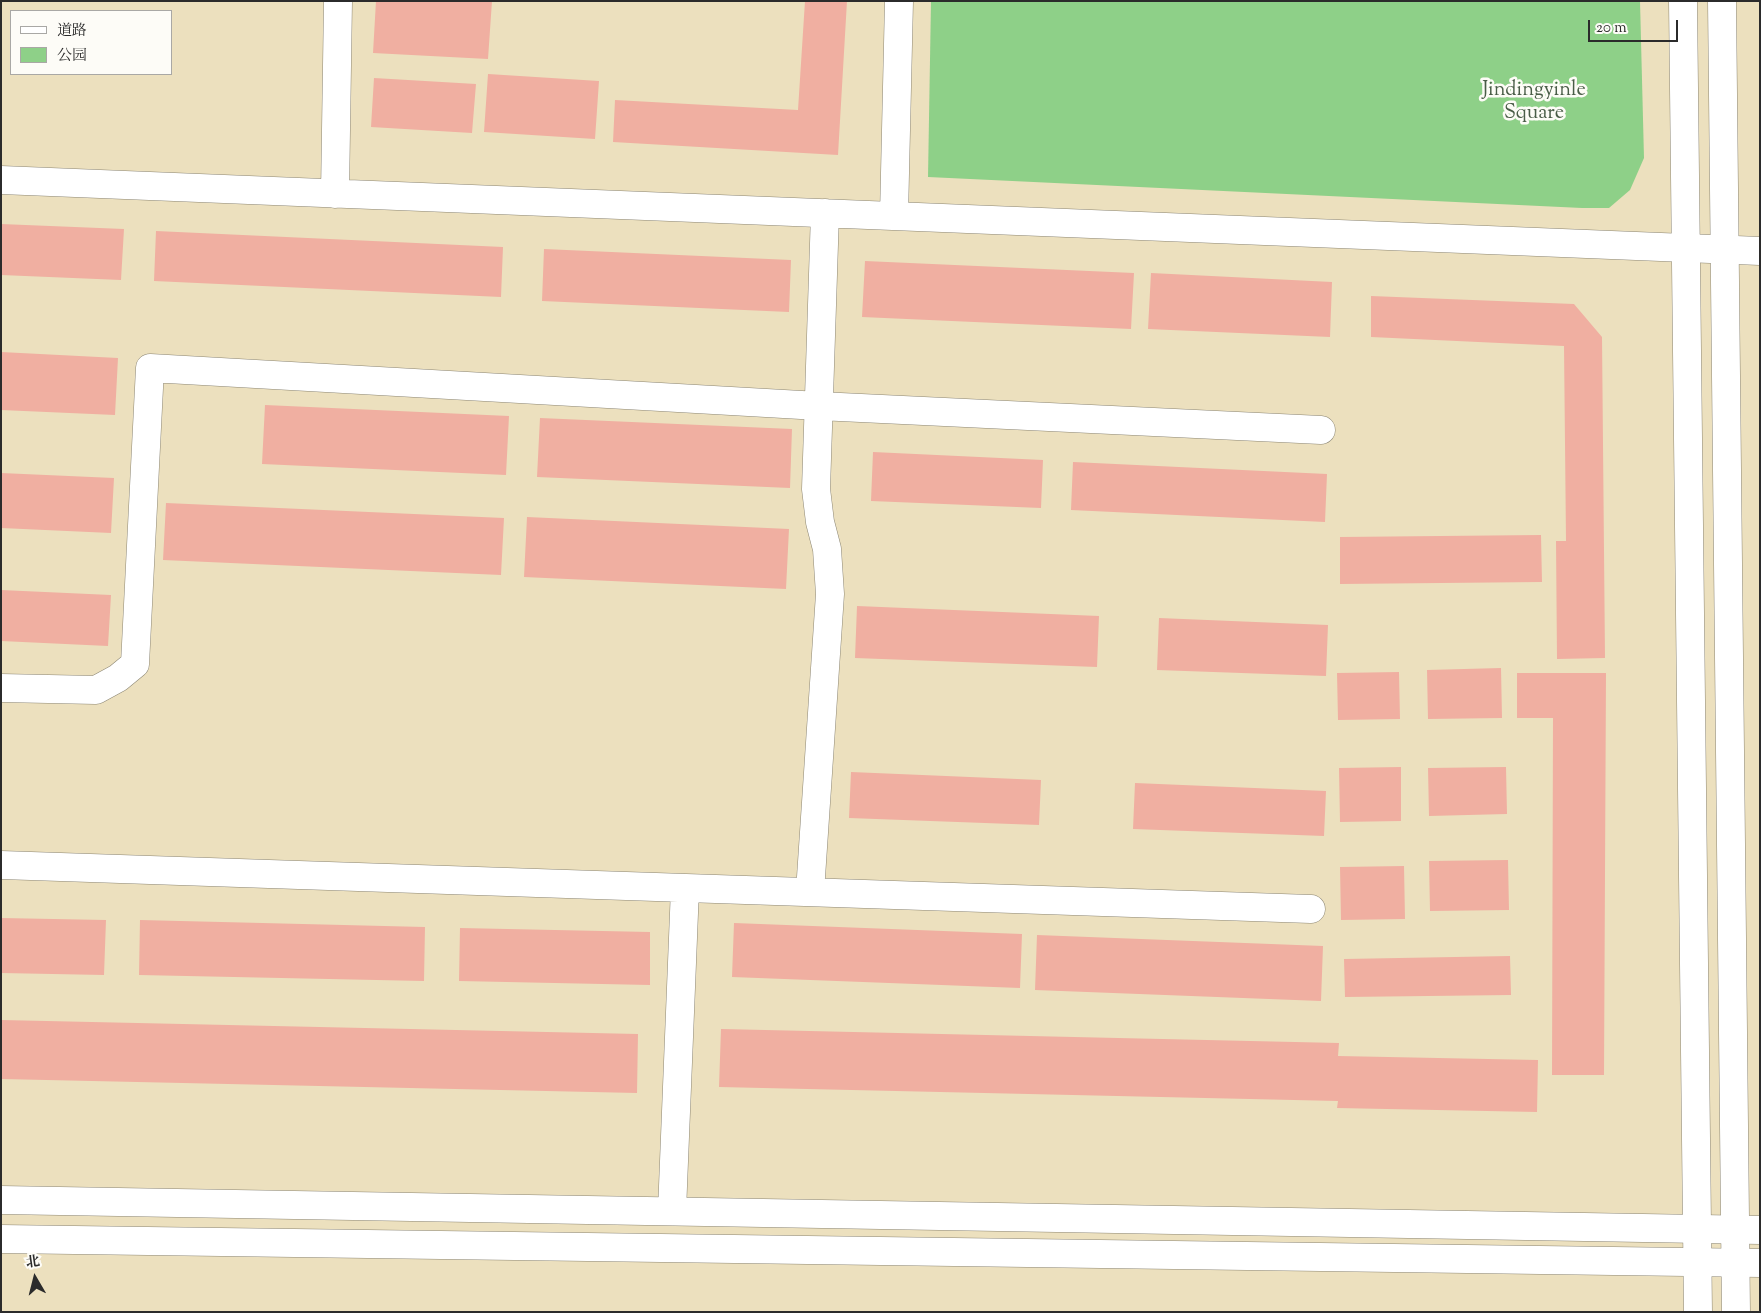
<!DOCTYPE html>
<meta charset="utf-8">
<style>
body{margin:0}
#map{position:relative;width:1761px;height:1313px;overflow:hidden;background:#ece0be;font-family:"Sorts Mill Goudy","Noto Serif SC",serif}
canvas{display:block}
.frame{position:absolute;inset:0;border:2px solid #2b2b2b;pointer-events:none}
.legend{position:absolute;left:10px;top:10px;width:162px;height:65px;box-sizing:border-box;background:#fdfcf7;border:1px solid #a9a8a5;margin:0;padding:6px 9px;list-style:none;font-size:15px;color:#2b2b2b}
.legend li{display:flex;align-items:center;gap:10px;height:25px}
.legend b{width:25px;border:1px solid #a9a8a5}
.north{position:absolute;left:10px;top:1253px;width:50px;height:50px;-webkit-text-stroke:4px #fdfcf7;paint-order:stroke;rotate:352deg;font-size:14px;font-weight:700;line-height:20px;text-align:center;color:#2b2b2b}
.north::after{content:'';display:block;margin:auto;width:18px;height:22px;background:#2b2b2b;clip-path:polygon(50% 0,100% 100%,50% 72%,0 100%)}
.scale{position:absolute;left:1588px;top:20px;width:90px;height:22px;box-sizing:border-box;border:2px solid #2b2b2b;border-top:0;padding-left:6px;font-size:15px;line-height:18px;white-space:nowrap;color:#2b2b2b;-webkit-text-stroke:4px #fdfcf7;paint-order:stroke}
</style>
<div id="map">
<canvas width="1761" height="1313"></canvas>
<div class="frame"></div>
<ul class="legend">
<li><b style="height:6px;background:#fff"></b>道路</li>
<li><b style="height:14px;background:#8ed088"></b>公园</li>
</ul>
<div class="north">北</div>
<div class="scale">20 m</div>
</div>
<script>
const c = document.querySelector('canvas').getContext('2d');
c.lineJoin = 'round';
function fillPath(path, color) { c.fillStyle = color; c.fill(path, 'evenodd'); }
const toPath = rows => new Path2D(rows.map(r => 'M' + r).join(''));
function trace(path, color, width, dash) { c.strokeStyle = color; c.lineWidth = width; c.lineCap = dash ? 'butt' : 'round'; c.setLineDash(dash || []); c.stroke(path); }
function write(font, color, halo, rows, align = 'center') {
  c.font = font + ' "Sorts Mill Goudy",serif'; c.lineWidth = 5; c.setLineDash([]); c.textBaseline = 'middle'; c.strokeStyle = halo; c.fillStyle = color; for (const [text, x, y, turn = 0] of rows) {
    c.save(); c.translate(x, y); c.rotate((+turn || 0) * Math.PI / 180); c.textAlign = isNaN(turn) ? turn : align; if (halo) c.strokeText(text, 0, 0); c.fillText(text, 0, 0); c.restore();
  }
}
fillPath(toPath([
 [931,1,1640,1,1644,158,1630,190,1609,208,1582,208,928,177]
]), '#8ed088');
fillPath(toPath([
 [376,1,492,1,488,59,373,53],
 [805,1,847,1,838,155,613,142,615,100,798,110],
 [488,74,599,81,595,139,484,132],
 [374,78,476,84,472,133,371,127],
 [1,224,124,229,121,280,1,275],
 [156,231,503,247,501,297,154,281],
 [544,249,791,260,789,312,542,301],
 [865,261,1134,273,1131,329,862,317],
 [1151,273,1332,282,1330,337,1148,329],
 [1371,296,1574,304,1602,337,1605,658,1557,659,1556,541,1566,541,1564,346,1371,337],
 [1,352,118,358,115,415,1,410],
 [265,405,509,416,506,475,262,464],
 [540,418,792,429,790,488,537,477],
 [873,452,1043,460,1041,508,871,501],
 [1073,462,1327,474,1325,522,1071,510],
 [1,473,114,478,111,533,1,528],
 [166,503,504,518,501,575,163,560],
 [527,517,789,529,786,589,524,577],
 [1541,535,1542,582,1340,584,1340,537],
 [1,590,111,595,108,646,1,641],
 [857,606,1099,616,1097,667,855,658],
 [1159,618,1328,625,1326,676,1157,670],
 [1501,668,1502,718,1428,719,1427,670],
 [1399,672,1400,719,1338,720,1337,673],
 [1517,673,1606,673,1604,1075,1552,1075,1553,718,1517,718],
 [1401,767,1401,821,1340,822,1339,768],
 [1506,767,1507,814,1429,816,1428,768],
 [851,772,1041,780,1039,825,849,818],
 [1135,783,1326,791,1324,836,1133,829],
 [1508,860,1509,910,1430,911,1429,861],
 [1404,866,1405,919,1341,920,1340,867],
 [1,918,106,920,104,975,1,973],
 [140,920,425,927,424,981,139,975],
 [734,923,1022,934,1020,988,732,977],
 [460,928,650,932,650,985,459,981],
 [1037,935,1323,946,1321,1001,1035,990],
 [1510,956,1511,995,1345,997,1344,959],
 [1,1020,638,1034,637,1093,1,1079],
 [721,1029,1339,1043,1338,1056,1538,1060,1537,1112,1337,1108,1338,1101,719,1087]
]), '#f0afa1');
const minor = toPath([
 [1,180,1760,251],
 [335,194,338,1],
 [894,216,899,1],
 [1,688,96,690,118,678,135,664,150,368,819,406,1321,430],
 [1,865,1311,909],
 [810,892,830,594,827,549,820,522,816,489,825,213],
 [1,1200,1760,1230],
 [672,1211,685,888],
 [1,1239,1760,1263]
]);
const major = toPath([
 [1683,1,1698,1312],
 [1722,1,1736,1312]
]);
trace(minor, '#8c8674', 29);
trace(major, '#8c8674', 29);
trace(minor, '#fff', 28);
trace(major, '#fff', 28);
write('20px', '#495d47', '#fdfcf7', [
 ["Jindingyinle",1534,92],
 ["Square",1534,115]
]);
</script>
